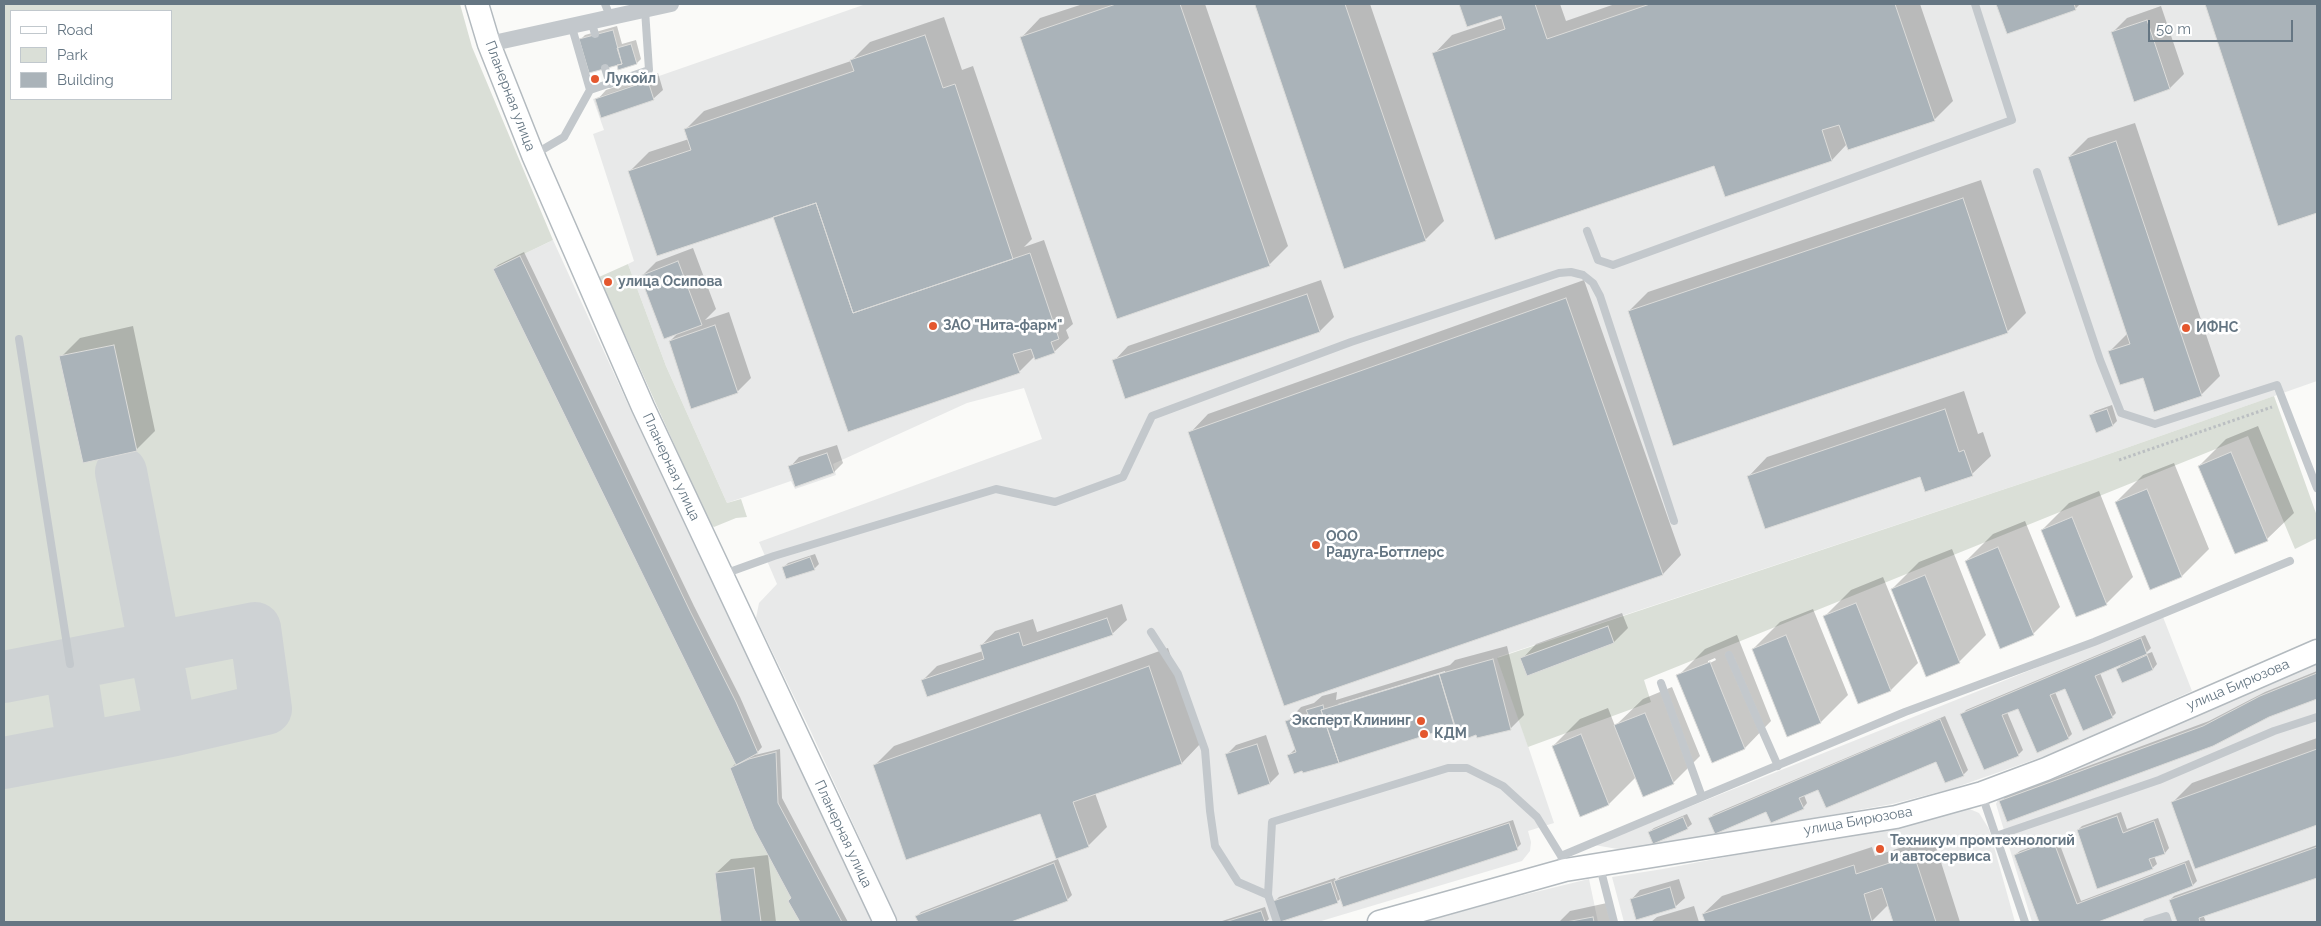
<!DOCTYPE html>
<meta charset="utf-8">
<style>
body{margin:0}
#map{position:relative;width:2321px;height:926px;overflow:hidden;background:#fafaf8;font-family:Raleway,sans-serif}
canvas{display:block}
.frame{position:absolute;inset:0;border:5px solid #657683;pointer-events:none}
.legend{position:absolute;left:10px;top:10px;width:162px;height:90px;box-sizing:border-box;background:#fff;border:1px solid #c1c8cd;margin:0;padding:6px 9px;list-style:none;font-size:15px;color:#657683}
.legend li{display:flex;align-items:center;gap:10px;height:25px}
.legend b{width:25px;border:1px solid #c1c8cd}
.scale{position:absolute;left:2148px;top:20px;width:145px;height:22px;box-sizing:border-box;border:2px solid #657683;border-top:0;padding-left:6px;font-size:15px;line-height:18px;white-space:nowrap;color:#657683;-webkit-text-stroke:4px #fff;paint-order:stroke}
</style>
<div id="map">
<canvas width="2321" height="926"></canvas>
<div class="frame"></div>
<ul class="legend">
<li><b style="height:6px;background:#fff"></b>Road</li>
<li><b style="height:14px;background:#dadfd7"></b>Park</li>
<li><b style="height:14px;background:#aab3b9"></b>Building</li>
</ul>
<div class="scale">50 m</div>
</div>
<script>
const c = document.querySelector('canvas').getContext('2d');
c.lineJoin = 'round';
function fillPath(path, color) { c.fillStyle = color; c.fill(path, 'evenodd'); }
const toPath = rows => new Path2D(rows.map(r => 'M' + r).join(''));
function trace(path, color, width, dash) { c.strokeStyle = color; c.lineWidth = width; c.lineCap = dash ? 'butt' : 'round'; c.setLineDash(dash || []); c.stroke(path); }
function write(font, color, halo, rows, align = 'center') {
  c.font = font + ' Raleway,sans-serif'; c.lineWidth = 5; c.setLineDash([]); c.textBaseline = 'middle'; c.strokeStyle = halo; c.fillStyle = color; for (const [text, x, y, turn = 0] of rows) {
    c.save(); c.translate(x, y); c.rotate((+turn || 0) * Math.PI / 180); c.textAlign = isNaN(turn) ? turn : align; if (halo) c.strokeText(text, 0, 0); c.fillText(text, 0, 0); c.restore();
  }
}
fillPath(toPath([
 [866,4,2317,4,2317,381,2089,461,1498,657,1554,823,1528,831,1531,842,1530,851,1522,861,1318,922,898,922,812,734,756,618,759,603,777,584,759,542,1042,439,1024,388,967,403,833,464,836,475,795,489,791,481,727,503,666,366,628,264,634,261,593,134,604,130,593,99],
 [553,240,632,413,873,922,800,922,788,901,754,829,730,768,736,765,493,269],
 [2163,617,2192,691,2059,751,1951,789,1892,804,1714,836,1624,850,1594,845],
 [2317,662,2317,922,2032,922,1996,804,1999,797],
 [1965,807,1979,813,1989,829,2015,922,1624,922,1612,877,1663,869,1897,824],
 [1589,879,1598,922,1423,922,1511,898]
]), '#e8e9e9');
fillPath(toPath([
 [4,4,460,4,472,47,553,240,493,269,736,765,730,768,754,829,791,898,788,901,800,922,4,922],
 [11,11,171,11,171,99,11,99],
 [628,264,666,366,727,503,741,499,747,517,736,518,714,527,710,524,599,277],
 [2274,396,2317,516,2317,538,2295,549,2248,436,1644,680,1651,702,1528,747,1497,658,2089,461]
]), '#dadfd7');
fillPath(toPath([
 [1083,4,1205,4,1288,246,1269,265,1022,37,1040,18],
 [1258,4,1370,4,1444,221,1425,240,1256,5],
 [1460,4,1560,4,1566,21,1615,4,1920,4,1953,101,1934,120,1847,144,1832,160,1725,195,1715,165,1434,54,1452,35,1503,18,1502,14,1468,26],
 [1998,4,2080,4,2075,9,2008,33],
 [2206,4,2317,4,2317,212,2279,225],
 [2161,6,2184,74,2170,88,2113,32,2127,18],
 [944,17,962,70,973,66,1032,239,1024,247,1044,240,1073,324,1066,330,1069,338,1054,352,1035,356,1019,372,774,216,630,171,649,152,689,139,686,129,704,111,851,61,870,42],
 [617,26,622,44,636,40,641,59,637,63,618,64,581,39,585,35],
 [658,73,663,90,653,99,597,100,606,90],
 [2135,123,2220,376,2201,395,2144,376,2110,351,2128,333,2069,157,2088,138],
 [1981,180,2026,313,2007,332,1629,311,1648,292],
 [693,248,716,309,705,320,729,312,751,378,737,392,670,341,679,332,642,276,656,262],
 [524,252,694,606,740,697,762,747,755,755,780,749,782,798,848,922,801,922,790,901,792,898,731,768,736,763,494,269,498,265],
 [1321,280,1334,317,1320,331,1126,397,1114,361,1128,346],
 [1584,280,1681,555,1663,574,1284,704,1190,433,1208,414],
 [133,326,155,431,136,450,61,357,80,338],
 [1964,391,1978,434,1983,432,1991,456,1972,474,1749,476,1767,457],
 [2112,405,2117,421,2113,425,2091,415,2095,411],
 [2258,426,2294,513,2267,539,2199,466,2226,439],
 [837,445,843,463,834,472,790,467,799,457],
 [2174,463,2209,549,2182,576,2151,588,2116,502,2143,475],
 [2099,491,2133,577,2106,604,2042,530,2069,503],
 [2025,521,2060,607,2033,634,1966,561,1993,534],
 [1952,549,1986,635,1959,662,1892,589,1919,562],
 [815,554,819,564,814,569,784,567,788,563],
 [1883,577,1918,663,1891,690,1859,703,1824,617,1851,590],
 [1122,604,1127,620,1112,634,923,680,937,666,983,651,981,646,995,631,1033,619,1037,632],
 [1813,609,1848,695,1821,722,1787,735,1753,649,1780,622],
 [1622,613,1628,628,1614,642,1522,659,1536,644],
 [1737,635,1771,721,1745,748,1678,676,1705,649],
 [1715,658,1716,660,1708,664,1708,661],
 [2145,635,2151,648,2144,655,2152,652,2157,664,2153,669,2123,681,2118,669,2124,662,2100,673,2116,713,2112,717,2066,687,2055,692,2072,734,2068,738,2019,707,2007,712,2023,750,2019,754,1985,769,1962,715,1966,710],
 [1507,646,1524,715,1510,729,1476,734,1461,729,1455,724,1289,755,1296,748,1287,722,1301,707,1314,703,1322,696,1337,692,1336,700,1450,665,1455,660],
 [1445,671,1445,674,1338,706,1338,704],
 [1168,648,1200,744,1182,763,1095,793,1107,827,1088,846,1041,812,875,765,894,746],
 [2317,671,2317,697,2268,716,2001,802,2005,797,2209,721,2265,692],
 [1672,687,1700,756,1673,783,1636,777,1609,804,1553,746,1580,719,1608,708,1615,726,1643,699],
 [1945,716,1968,770,1963,775,1937,760,1819,788,1804,795,1807,803,1803,808,1710,818,1714,814],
 [1266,735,1279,774,1270,783,1226,755,1236,745],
 [2317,738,2317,824,2196,867,2173,802,2192,783],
 [2121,812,2127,829,2158,818,2169,848,2165,853,2154,856,2157,864,2152,868,2078,830,2082,826],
 [1687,814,1692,824,1687,828,1649,832,1654,828],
 [1513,820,1521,844,1517,848,1341,898,1337,902,1275,901,1279,897,1335,878,1336,881,1340,877],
 [1933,837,1960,922,1894,922,1888,905,1872,921,1868,922,1706,922,1703,914,1722,896,1872,847,1875,856],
 [2057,837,2081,901,2189,860,2197,881,2193,885,2094,922,2041,922,2015,855,2020,851],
 [2317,845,2317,876,2203,915,2206,922,2178,922,2170,900,2174,896],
 [768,855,776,922,722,922,716,873,731,859],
 [1058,859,1072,895,1067,900,1008,922,919,922,917,916,921,912],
 [1679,879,1685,898,1675,907,1631,900,1640,890],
 [1607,903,1611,922,1559,922,1570,911],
 [1694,906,1699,922,1651,922,1657,917],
 [1265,907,1269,919,1266,922,1219,922]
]), '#0003');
trace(toPath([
 [121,472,171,731],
 [70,664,83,747],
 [4,677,255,628,266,709,171,731,4,763]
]), '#ced2d4', 52);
const building = toPath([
 [1116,4,1180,4,1270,266,1117,319,1020,37,1116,4],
 [1258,4,1345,4,1426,241,1344,269,1255,5,1258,4],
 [1459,4,1535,4,1547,39,1650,4,1895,4,1935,121,1848,150,1839,125,1822,130,1832,161,1725,197,1714,166,1495,240,1432,53,1505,29,1501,16,1467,27,1459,4],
 [1996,4,2074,4,2076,10,2007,34,1996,4],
 [2205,4,2317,4,2317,213,2278,226,2205,4],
 [2147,20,2170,89,2134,102,2111,32,2147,20],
 [613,30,622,64,589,73,579,39,613,30],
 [925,35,943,88,955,84,1013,259,853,313,816,203,657,256,628,171,691,150,684,129,854,71,850,60,925,35],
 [631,44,637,64,618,70,617,65,622,64,617,48,631,44],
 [648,81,654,100,601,118,595,99,648,81],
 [2116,141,2202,396,2154,412,2143,378,2120,385,2108,351,2130,344,2068,157,2116,141],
 [1963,198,2008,333,1673,446,1628,311,1963,198],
 [816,203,853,313,1030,253,1059,339,1051,342,1055,353,1035,360,1031,349,1013,354,1020,373,848,432,773,217,816,203],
 [520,256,690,611,736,702,758,753,736,765,493,269,520,256],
 [678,261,702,325,664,339,640,276,678,261],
 [1307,294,1320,332,1125,399,1112,360,1307,294],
 [1566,298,1663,575,1284,706,1188,432,1566,298],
 [715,325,738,393,691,409,669,341,715,325],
 [114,345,137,451,83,463,59,356,114,345],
 [1945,409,1959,452,1964,450,1973,476,1925,492,1920,477,1765,529,1747,476,1945,409],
 [2107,409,2113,426,2096,433,2089,415,2107,409],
 [2231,452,2268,541,2235,554,2198,466,2231,452],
 [827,453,834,473,795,487,788,466,827,453],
 [2147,489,2182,577,2150,590,2115,502,2147,489],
 [2072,517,2107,605,2076,617,2041,530,2072,517],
 [1998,547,2034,635,2000,649,1965,561,1998,547],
 [810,557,815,570,786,579,782,567,810,557],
 [1925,575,1960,663,1926,677,1891,589,1925,575],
 [1856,603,1891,691,1858,704,1823,616,1856,603],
 [1107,618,1113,635,927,697,921,680,984,659,980,645,1019,632,1023,646,1107,618],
 [1608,626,1614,643,1527,676,1520,658,1608,626],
 [1786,635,1821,723,1787,737,1752,649,1786,635],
 [2141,638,2147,654,2095,676,2113,718,2083,731,2065,689,2050,695,2069,739,2037,753,2018,709,2002,715,2019,756,1984,770,1960,714,2141,638],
 [2147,655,2153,670,2122,683,2116,669,2147,655],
 [1493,659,1511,730,1477,738,1476,735,1463,740,1460,731,1456,732,1439,674,1493,659],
 [1710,662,1745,749,1712,763,1676,675,1710,662],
 [1149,666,1182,764,1073,802,1089,847,1056,859,1040,814,906,860,873,765,1149,666],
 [2317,673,2317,699,2269,717,2213,746,2007,822,1999,801,2203,726,2260,696,2317,673],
 [1439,674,1455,726,1339,763,1321,710,1439,674],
 [1323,705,1324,709,1321,710,1339,763,1303,773,1302,771,1294,774,1287,755,1296,752,1285,721,1308,714,1306,710,1323,705],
 [1645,713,1674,784,1643,797,1614,725,1645,713],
 [1940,719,1964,776,1945,783,1936,762,1826,808,1818,790,1799,798,1804,809,1771,823,1766,812,1715,834,1708,818,1940,719],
 [1581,734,1609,805,1580,817,1552,746,1581,734],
 [1257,744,1270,784,1238,795,1225,754,1257,744],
 [2317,749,2317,825,2195,869,2171,802,2317,749],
 [776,752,778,803,842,922,800,922,788,901,791,898,754,829,730,768,749,759,776,752],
 [2117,816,2123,833,2154,821,2165,854,2149,859,2153,869,2097,889,2077,830,2117,816],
 [1683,817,1688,829,1653,844,1648,832,1683,817],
 [1509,823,1518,850,1343,907,1334,881,1509,823],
 [2053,840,2077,904,2185,863,2193,886,2098,922,2039,922,2014,855,2053,840],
 [2317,847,2317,878,2199,918,2200,922,2177,922,2169,900,2317,847],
 [1914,855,1936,922,1893,922,1882,888,1864,894,1872,922,1705,922,1702,914,1854,865,1856,874,1914,855],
 [1054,863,1068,901,1011,922,918,922,915,916,1054,863],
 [754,868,761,922,721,922,715,873,754,868],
 [1331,882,1338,903,1280,922,1273,901,1331,882],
 [1670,887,1676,908,1636,920,1630,899,1670,887],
 [1261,911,1265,922,1225,922,1261,911],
 [1593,917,1594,922,1566,922,1593,917]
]);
fillPath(building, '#aab3b9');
trace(building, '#dcdcda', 1);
const secondary = toPath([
 [477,4,489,44,533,155,643,407,885,922],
 [1379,922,1565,870,1896,817,1982,793,2046,769,2317,651]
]);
trace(secondary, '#b3babf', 25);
trace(toPath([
 [2119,460,2272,407]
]), '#bbbfc2', 3, [2.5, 2.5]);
trace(toPath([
 [605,4,610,16],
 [591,21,595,34],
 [605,68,610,84],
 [590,90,649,70,645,10],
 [535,154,564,137,590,90,571,24],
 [2037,172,2100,360,2121,413,2155,424,2277,385,2317,488],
 [1587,231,1598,260,1613,265,2012,120,1975,4],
 [19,339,70,664],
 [724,574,774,556,996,489,1055,502,1123,477,1152,416,1351,342,1559,273,1571,272,1583,275,1593,283,1600,296,1674,521],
 [1151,632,1178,674,1205,750,1210,811,1215,846,1238,882,1268,895,1277,922],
 [1729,655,1778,766],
 [1661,683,1702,797],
 [1982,795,2025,922],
 [1996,836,2159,780,2274,731,2317,717],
 [1600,867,1614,922],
 [1565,868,1561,856,1905,712,2094,642,2290,561],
 [1268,895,1272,822,1448,768,1467,768,1503,786,1537,817,1561,856],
 [2147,922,2166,916,2168,922]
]), '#c3c8cc', 8);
trace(toPath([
 [489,44,671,4]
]), '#c3c8cc', 16);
trace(secondary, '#fff', 22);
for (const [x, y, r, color] of [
 [595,79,5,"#e4572e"],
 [608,282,5,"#e4572e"],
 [933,326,5,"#e4572e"],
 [2186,328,5,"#e4572e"],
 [1316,545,5,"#e4572e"],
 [1421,721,5,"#e4572e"],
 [1424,734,5,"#e4572e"],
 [1880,849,5,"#e4572e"]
]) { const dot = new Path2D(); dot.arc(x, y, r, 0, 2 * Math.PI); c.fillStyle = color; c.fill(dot); trace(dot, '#fff', 2); }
write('bold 14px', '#657683', '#fff', [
 ["Лукойл",605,79],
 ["улица Осипова",618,282],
 ["ЗАО \"Нита-фарм\"",943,326],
 ["ИФНС",2196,328],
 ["ООО",1326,537],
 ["Радуга-Боттлерс",1326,553],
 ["Эксперт Клининг",1411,721,"right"],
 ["КДМ",1434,734],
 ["Техникум промтехнологий",1890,841],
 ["и автосервиса",1890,857]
], 'left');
write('14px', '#657683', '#fff', [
 ["Планерная улица",510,96,69],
 ["Планерная улица",671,467,65],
 ["улица Бирюзова",2238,685,-23],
 ["улица Бирюзова",1858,821,-10],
 ["Планерная улица",843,834,65]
]);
</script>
